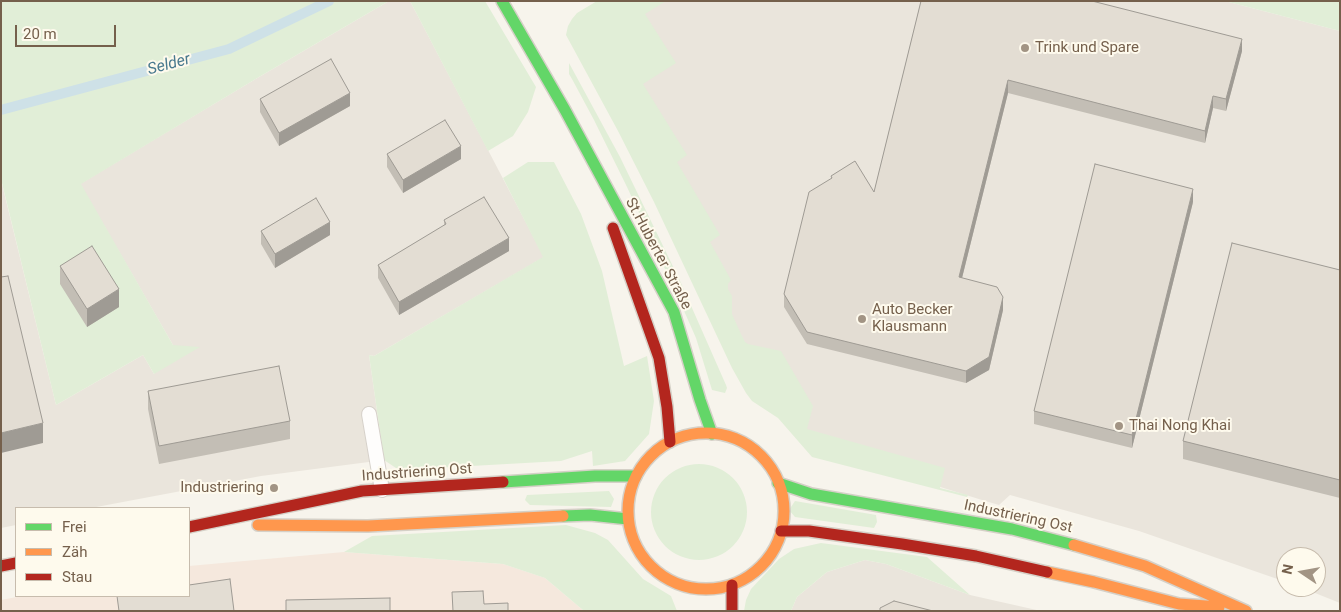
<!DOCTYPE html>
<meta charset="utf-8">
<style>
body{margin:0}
#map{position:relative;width:1341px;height:612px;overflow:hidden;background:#f7f4ec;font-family:Roboto,sans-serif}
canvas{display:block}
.frame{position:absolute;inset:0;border:2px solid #75604c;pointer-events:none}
.legend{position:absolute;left:15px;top:507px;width:175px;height:90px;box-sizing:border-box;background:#fefaed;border:1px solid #c7bcad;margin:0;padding:6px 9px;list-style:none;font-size:15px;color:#75604c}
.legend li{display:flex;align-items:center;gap:10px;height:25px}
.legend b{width:25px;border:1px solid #c7bcad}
.north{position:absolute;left:1276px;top:547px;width:50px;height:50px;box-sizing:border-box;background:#fefaed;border:1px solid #c7bcad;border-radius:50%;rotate:282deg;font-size:14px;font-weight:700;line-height:20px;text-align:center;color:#75604c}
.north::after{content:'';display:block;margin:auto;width:18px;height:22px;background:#a29484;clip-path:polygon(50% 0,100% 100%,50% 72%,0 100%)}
.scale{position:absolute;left:15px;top:25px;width:101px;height:22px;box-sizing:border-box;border:2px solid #75604c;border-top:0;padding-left:6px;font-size:15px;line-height:18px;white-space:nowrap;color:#75604c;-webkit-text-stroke:4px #fefaed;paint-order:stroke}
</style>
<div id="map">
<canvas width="1341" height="612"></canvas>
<div class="frame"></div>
<ul class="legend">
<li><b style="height:6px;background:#63d668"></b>Frei</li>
<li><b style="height:6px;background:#ff974d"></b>Zäh</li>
<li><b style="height:6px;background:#b3261e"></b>Stau</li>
</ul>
<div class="north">N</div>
<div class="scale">20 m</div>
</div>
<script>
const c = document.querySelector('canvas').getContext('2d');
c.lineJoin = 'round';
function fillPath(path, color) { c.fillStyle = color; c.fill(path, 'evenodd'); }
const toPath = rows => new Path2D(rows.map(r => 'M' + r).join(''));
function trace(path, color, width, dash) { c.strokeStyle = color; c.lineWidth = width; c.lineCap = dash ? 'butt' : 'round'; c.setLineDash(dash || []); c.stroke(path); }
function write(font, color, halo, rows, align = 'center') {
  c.font = font + ' Roboto,sans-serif'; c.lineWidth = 4; c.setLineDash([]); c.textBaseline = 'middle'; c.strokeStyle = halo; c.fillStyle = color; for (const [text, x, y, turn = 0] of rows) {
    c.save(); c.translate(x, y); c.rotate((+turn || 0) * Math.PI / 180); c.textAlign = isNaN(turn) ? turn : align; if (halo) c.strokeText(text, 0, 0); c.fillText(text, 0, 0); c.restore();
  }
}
fillPath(toPath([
 [344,552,503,564,545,578,584,611,1,611,1,600,22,596,189,596,189,566]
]), '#f5e8dd');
fillPath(toPath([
 [389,1,410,1,544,257,374,356,369,355,384,460,261,476,91,508,16,508,16,525,1,528,1,180,56,405,143,355,154,374,173,345,80,184,259,77],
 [615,1,1225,1,1340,31,1340,603,1300,587,1316,587,1316,557,1286,557,1286,582,1139,531,1010,495,999,505,982,500,841,456,796,437,741,347,597,7],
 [865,560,886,564,970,595,1041,611,791,611,797,597,827,572]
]), '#eae5dc');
fillPath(toPath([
 [1,1,389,1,259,77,81,184,173,345,200,347,154,374,143,355,56,405,1,179],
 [410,1,485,1,536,87,528,112,513,136,488,151],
 [597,1,666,1,645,14,676,63,643,84,687,155,677,162,720,235,710,242,731,280,728,284,728,289,732,296,732,314,741,334,745,342,748,344,781,351,813,406,807,429,945,468,940,488,968,495,967,497,812,457,778,418,752,401,746,393,732,368,654,202,618,131,566,35,568,26,572,19,577,13],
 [1225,1,1340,1,1340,31],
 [569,63,620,157,681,283,726,385,727,388,725,393,712,390,696,338,677,295,627,187,594,120,572,79,569,74],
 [528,162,554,162,581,214,602,271,624,366,647,356,654,401,649,434,625,461,593,466,592,451,561,461,399,470,384,460,369,355,374,356,543,257,503,178],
 '651 512a48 48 0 1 1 96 0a48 48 0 1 1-96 0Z',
 [609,491,614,499,611,507,530,505,525,500,527,495],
 [795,501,876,515,877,522,874,528,795,517,789,510],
 [566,525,595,533,608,540,643,579,671,596,677,611,584,611,545,578,503,564,344,552,372,536],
 [821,543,927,557,970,595,886,564,865,560,827,572,797,597,791,611,744,611,746,600,751,589,779,559,794,549]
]), '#e1eed7');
trace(toPath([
 [1,110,229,49,329,1]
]), '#cee1e7', 10);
const lane = toPath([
 [369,414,382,490]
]);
const fast = toPath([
 [502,1,565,110,674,312,700,400,712,434],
 [503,482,595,476,636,476],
 [778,483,811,494,1012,529,1074,545],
 [563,516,590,515,628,519]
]);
const slow = toPath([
 '628 511a78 78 0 1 1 156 0a78 78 0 1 1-156 0Z',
 [258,525,368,526,563,516],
 [1074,545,1145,566,1246,611],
 [1047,572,1094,582,1179,604,1219,607]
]);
const jam = toPath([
 [613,228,659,358,667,407,670,442],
 [189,527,362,491,503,482],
 [781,531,809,531,902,544,976,556,1047,572],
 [1,566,16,563],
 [732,585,732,611]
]);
trace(lane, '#d6d1ca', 16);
trace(fast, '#d5d0c7', 14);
trace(slow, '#d5d0c7', 14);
trace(jam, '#d5d0c7', 14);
trace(lane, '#fefdfc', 14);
trace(fast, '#63d668', 11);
trace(slow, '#ff974d', 11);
trace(jam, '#b3261e', 11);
fillPath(toPath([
 [921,1,1242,51,1226,111,1213,108,1205,143,1008,93,962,278,1003,310,989,370,966,383,807,344,784,307,784,294,831,179,831,176,874,192],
 [260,99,350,106,279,146,260,112],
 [387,154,461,159,403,193,387,167],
 [1193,202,1132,448,1034,424,1034,411],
 [444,220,509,251,399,315,378,278,378,265,444,226],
 [261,231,330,235,275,268,261,244],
 [60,266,119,307,87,327,60,284],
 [1340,270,1340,498,1183,459,1183,441],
 [148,391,290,421,290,439,159,464,148,409]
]), '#c3beb5');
fillPath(toPath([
 [1242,39,1242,51,1226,111,1226,99],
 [1008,80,1008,93,959,290,959,277],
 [350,93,350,106,279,146,279,133],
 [1213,96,1213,108,1205,143,1205,131],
 [461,146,461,159,403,193,403,180],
 [1193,189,1193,202,1132,448,1132,435],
 [330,222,330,235,275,268,275,254],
 [509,238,509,251,399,315,399,302],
 [119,289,119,307,87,327,87,309],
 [1003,297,1003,310,989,370,966,383,966,371],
 [43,423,43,443,1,453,1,433]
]), '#9f9b94');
const building = toPath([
 [921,1,1092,1,1242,39,1226,99,1213,96,1205,131,1008,80,959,277,997,287,1003,297,989,357,966,371,807,332,784,294,809,192,832,178,831,176,855,161,874,192,921,1],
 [331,59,350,93,279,133,260,99,331,59],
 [445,120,461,146,403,180,387,154,445,120],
 [1095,164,1193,189,1132,435,1034,411,1095,164],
 [484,197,509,238,399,302,378,265,446,224,444,220,484,197],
 [316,198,330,222,275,254,261,231,316,198],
 [1232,243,1340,270,1340,480,1183,441,1232,243],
 [92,246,119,289,87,309,60,266,92,246],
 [8,276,43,423,1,433,1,277,8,276],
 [279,366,290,421,159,446,148,391,279,366],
 [230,579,234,611,119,611,117,596,189,596,189,585,230,579],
 [483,591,484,604,508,603,508,611,453,611,452,592,483,591],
 [390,598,390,611,286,611,286,600,390,598],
 [894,601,933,611,880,611,880,608,894,601]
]);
fillPath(building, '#e3ddd3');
trace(building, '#9f9b94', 1);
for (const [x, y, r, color] of [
 [1025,48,5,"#a29484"],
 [862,319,5,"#a29484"],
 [1119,426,5,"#a29484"],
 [274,488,5,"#a29484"]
]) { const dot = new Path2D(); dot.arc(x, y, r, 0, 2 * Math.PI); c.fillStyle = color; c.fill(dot); trace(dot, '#fefaed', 2); }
write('15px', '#75604c', '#fefaed', [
 ["Trink und Spare",1035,48],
 ["Auto Becker",872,310],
 ["Klausmann",872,327],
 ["Thai Nong Khai",1129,426],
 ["Industriering",264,488,"right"]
], 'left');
write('15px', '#75604c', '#fefaed', [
 ["St.Huberter Straße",658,254,62],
 ["Industriering Ost",417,473,-4],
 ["Industriering Ost",1018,517,12]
]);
write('italic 16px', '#49798e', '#fefaed', [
 ["Selder",169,65,-15]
]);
</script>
